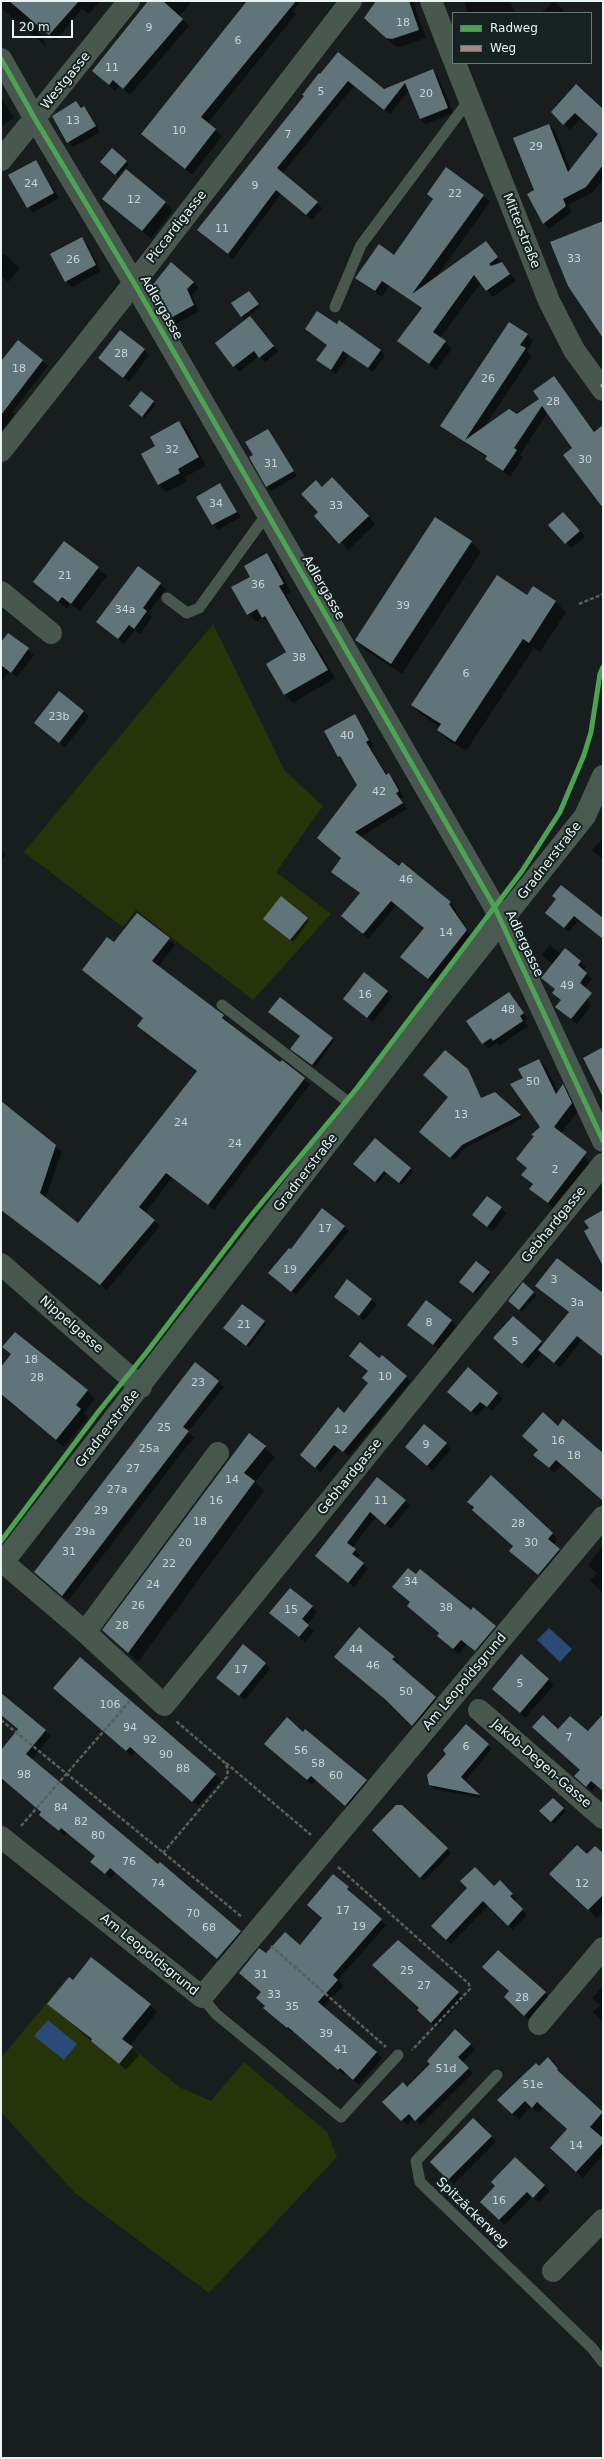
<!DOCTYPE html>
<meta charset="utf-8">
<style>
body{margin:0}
#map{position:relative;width:604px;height:2459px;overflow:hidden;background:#181e1e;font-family:"DejaVu Sans",sans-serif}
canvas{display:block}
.frame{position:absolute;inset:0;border:2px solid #eaf4f3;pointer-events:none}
.legend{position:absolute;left:452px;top:12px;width:140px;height:52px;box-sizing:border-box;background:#142221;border:1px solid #6a7675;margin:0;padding:5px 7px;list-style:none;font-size:12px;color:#eaf4f3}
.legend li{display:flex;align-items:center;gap:8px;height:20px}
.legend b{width:20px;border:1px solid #6a7675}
.scale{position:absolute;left:12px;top:20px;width:61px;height:18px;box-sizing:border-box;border:2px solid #eaf4f3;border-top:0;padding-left:5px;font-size:12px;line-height:14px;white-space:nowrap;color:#eaf4f3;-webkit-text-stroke:3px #142221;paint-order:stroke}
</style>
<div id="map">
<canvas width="604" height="2459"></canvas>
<div class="frame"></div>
<ul class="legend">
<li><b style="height:5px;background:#4ca352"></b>Radweg</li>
<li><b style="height:5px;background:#a5887d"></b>Weg</li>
</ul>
<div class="scale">20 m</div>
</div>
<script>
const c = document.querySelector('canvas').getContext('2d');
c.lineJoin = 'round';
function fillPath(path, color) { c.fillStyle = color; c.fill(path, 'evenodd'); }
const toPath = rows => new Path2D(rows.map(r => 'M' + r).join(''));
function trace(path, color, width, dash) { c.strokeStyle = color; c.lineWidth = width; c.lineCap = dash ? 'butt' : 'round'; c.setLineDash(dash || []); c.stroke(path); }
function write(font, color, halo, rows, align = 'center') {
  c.font = font + ' "DejaVu Sans",sans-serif'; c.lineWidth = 4; c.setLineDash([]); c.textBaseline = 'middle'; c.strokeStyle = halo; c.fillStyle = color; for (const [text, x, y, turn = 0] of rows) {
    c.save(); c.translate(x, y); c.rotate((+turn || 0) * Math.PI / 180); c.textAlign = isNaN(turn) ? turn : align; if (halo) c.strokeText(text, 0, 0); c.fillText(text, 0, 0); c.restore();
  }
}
fillPath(toPath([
 [213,624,285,771,323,806,276,872,331,914,253,1000,136,910,123,927,24,852],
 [60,1987,179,2087,211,2101,244,2062,327,2132,337,2157,209,2293,75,2193,1,2112,1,2058]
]), '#273309');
fillPath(toPath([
 [549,1628,572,1649,560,1662,537,1640],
 [48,2020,77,2044,64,2060,34,2036]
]), '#2a4b77');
fillPath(toPath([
 [1,1,100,1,89,14,82,9,56,40,33,21,47,47,1,8],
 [149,1,192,1,179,17,189,26,130,95,119,86,115,91,93,71],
 [248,1,301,1,293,11,296,14,208,123,222,136,192,175,149,140],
 [378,1,413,1,426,38,400,47,395,46,373,26],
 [464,1,510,1,515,13,468,13],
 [554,1,566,13,541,13,553,1],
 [338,54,384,90,433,70,438,76,453,113,426,124,420,119,409,90,390,114,354,86,282,174,322,208,312,220,281,194,233,259,198,230],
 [1,97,14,118,1,126],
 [76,102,89,113,100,132,73,147,68,142],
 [603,110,603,179,592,193,568,205,572,212,549,229,544,223,535,190,549,125,555,131,571,171,600,134,581,118,570,130,552,112],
 [35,161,59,198,33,213,9,176],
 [126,162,129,164,118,176,104,164],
 [484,196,490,202,435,279,486,242,516,281,493,297,481,283,440,338,452,349,436,370,399,341,422,309,389,286,382,297,356,278,394,256],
 [103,199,165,202,173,210,151,239],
 [603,217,603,335,596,225],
 [81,238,87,244,101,271,72,287,66,281],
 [4,254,20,268,8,282,1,276,1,258],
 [193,282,199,288,192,295,199,311,176,324,152,287],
 [251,294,260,307,244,319,242,316],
 [250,317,278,352,265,362,259,356,239,372,216,343],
 [306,329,380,350,385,355,373,372,349,355,336,374,318,360,327,345],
 [527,334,533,341,527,351,532,356,484,427,517,415,540,399,554,377,595,432,603,434,603,503,574,448,548,412,520,455,523,457,510,477,493,465,487,458,442,426],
 [18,341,48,366,12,412,15,414,1,432,1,363],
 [144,350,149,355,129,382,99,358],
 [141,392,156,404,145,418,133,409],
 [179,422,187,430,206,466,185,477,187,481,166,492,159,484,157,447],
 [267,430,297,476,271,491,267,486,254,455],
 [220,484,241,517,218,530,197,497],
 [340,486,375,524,348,550,320,512,322,488],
 [568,518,585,537,571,548,566,543],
 [65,542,107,576,80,611,70,604,67,609,34,582],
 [471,542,481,552,402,674,366,650,356,640],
 [267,555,275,562,291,592,286,595,335,678,293,703,285,695,267,665,287,653,271,625,263,618,256,622,248,614,251,577],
 [138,567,166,589,148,614,152,617,140,634,135,630,124,644,97,622],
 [534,587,556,602,566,612,540,652,534,648,466,751,448,740,438,730,440,727,422,715,412,705,528,596],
 [8,634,34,655,17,677,9,672,1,682,1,644],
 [84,711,89,717,65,747,35,723],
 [355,715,374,746,371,748,387,775,394,780,404,797,401,798,407,809,360,837,451,902,471,936,433,983,402,957,425,928,396,906,368,939,342,916,360,894,332,872,342,858,318,838,358,785,325,732],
 [603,838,603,860,592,850],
 [1,850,6,855,1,860],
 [557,899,603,921,603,938,579,920,569,932,551,917],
 [307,918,309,921,293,942,267,921],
 [169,939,175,945,158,967,223,1016,229,1022,227,1023,310,1084,214,1210,172,1178,145,1213,160,1226,107,1290,1,1209,1,1102,62,1152,45,1199,78,1225,198,1072,144,1032,138,1026,144,1019,83,970,114,944],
 [550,945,561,954,565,949,581,962,586,967,583,971,592,979,583,991,591,1006,577,1024,557,1007,565,1002,553,993,556,990,543,979,553,965,542,955],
 [387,992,392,997,373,1022,350,1004],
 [509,993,528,1019,525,1022,528,1026,499,1046,497,1043,488,1049,468,1021],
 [332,1039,334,1041,315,1067,294,1051],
 [539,1060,546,1067,558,1092,563,1086,570,1092,578,1111,561,1133,583,1152,590,1165,556,1210,530,1189,533,1185,523,1175,528,1169,517,1159,541,1127,524,1079],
 [467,1070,482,1099,495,1093,523,1118,465,1148,454,1161,423,1134],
 [375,1139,413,1171,402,1185,387,1173,378,1183,357,1167],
 [488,1197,506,1213,493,1231,473,1215],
 [322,1209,349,1231,296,1295,273,1277],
 [489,1273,491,1275,476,1294,463,1284],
 [523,1284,536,1295,522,1312,512,1303],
 [536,1286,603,1295,603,1357,582,1340,560,1368,542,1352,528,1369,499,1343,513,1317,544,1345,569,1313],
 [371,1299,377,1305,364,1320,340,1302],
 [426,1301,457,1326,439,1350,408,1325],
 [264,1322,266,1324,249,1347,227,1331],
 [4,1347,87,1391,95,1399,84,1413,88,1418,64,1447,1,1395,1,1368,12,1355],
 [355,1360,379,1360,411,1381,349,1456,339,1449,321,1472,306,1460,369,1384,369,1372],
 [468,1369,503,1399,492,1411,486,1406,477,1416,454,1397],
 [218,1381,224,1387,188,1432,194,1437,68,1601,41,1578],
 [559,1427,603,1454,603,1500,562,1464,554,1473,539,1460],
 [249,1435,275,1457,255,1482,264,1491,138,1662,103,1630],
 [446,1444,451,1449,433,1471,406,1447],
 [491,1476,558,1539,553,1545,565,1555,544,1580,516,1556,514,1546,469,1502],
 [377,1478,410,1505,391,1529,376,1517,352,1548,360,1555,357,1559,368,1568,354,1587,316,1556],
 [603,1546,603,1593,590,1581,597,1573,588,1565],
 [312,1607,317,1612,307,1625,314,1631,305,1642,270,1613],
 [471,1611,500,1632,481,1656,467,1644,459,1654,443,1641,440,1633],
 [394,1657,399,1663,397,1665,441,1703,418,1730,393,1705,341,1662],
 [80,1658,221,1780,198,1806,136,1751,132,1756,60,1693],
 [265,1663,270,1669,245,1700,223,1683],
 [548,1679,554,1685,525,1718,498,1694],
 [6,1698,51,1736,31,1760,245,1937,223,1964,116,1872,111,1879,97,1867,96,1856,67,1832,65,1836,46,1820,42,1813,5,1781,1,1785,1,1751,19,1730,1,1715,1,1703],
 [603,1715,603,1790,597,1785,592,1791,581,1782,581,1770,558,1731,588,1733],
 [466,1726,492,1749,464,1782,482,1798,434,1789,430,1784],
 [303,1733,371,1786,351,1810,316,1780,312,1785,271,1749],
 [553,1799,566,1811,554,1824,541,1811],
 [402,1806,451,1853,424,1881,373,1830],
 [603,1855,603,1911,597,1918,559,1882,587,1856],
 [500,1881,517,1899,514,1902,527,1915,513,1930,489,1905,451,1944,432,1926],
 [348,1888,353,1893,352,1895,386,1925,338,1980,343,1986,323,2008,382,2058,359,2085,345,2073,344,2075,294,2031,292,2033,270,2014,262,1992,266,1955,300,1946,323,1918,314,1910],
 [398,1941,464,1998,437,2028,423,2016],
 [498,1951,550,1998,530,2020,506,1997,510,1991],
 [73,1981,150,2005,157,2012,130,2046,139,2055,126,2070,48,2004],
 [603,1986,603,2021,593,2012,600,2005,592,1998],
 [455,2031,475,2049,462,2063,473,2073,421,2125,414,2118,407,2125,384,2102,407,2088,431,2064],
 [548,2059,562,2076,603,2112,603,2155,583,2178,557,2154,568,2130,544,2107,538,2113,531,2106,519,2120,504,2106],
 [491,2137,496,2142,454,2184,431,2162],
 [515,2159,550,2191,539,2202,532,2196,505,2225,481,2202,496,2186]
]), '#0007');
fillPath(toPath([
 [9,1,79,1,49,35],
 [148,1,163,1,183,19,123,89,113,80,109,85,92,71],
 [247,1,296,1,201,117,216,129,185,169,141,134],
 [376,1,409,1,419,30,392,39,386,38,364,18],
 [338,52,384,89,433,69,448,108,420,119,405,83,384,110,348,81,277,168,318,202,306,215,276,190,228,254,197,230,304,96,302,95,319,73,320,74],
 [576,84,603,109,603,165,586,187,563,199,566,206,543,224,527,194,534,190,513,138,549,124,568,172,598,134,575,113,563,125,551,112],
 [76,101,81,108,84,106,96,126,67,143,52,116],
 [112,148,127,161,115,175,100,162],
 [36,160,54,193,27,208,8,175],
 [446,167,484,195,412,294,486,241,498,257,489,264,491,266,502,262,510,274,486,291,474,275,433,332,446,341,429,364,397,341,422,308,382,281,375,291,355,278,379,244,394,255,433,199,427,194],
 [126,169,166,202,142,231,102,199],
 [603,221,603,338,568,286,550,242],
 [82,237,96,265,65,282,50,254],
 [171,262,194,282,187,289,194,305,169,319,151,287],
 [249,291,259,304,241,317,231,303],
 [317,311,337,324,339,320,381,350,368,368,343,351,331,370,316,360,327,345,305,329],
 [250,316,274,346,259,358,254,351,233,367,215,343],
 [509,322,528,334,520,345,526,348,465,440,509,409,517,414,539,399,533,391,554,376,594,432,603,425,603,508,563,455,572,448,542,406,514,448,517,450,503,471,485,459,487,456,440,426],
 [120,330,145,349,123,378,98,358],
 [18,340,43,360,1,415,1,361],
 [141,391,154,401,142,417,129,406],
 [179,421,199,457,178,469,180,473,158,485,141,454,155,446,150,437],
 [268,429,294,471,266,487,249,457,253,455,245,442],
 [332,477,369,516,339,544,314,516,318,512,301,494,316,480,322,487],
 [220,483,237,512,212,525,196,497],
 [563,512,580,531,565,544,548,525],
 [435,517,472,541,391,664,355,640],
 [64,541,99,567,71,604,62,597,58,602,33,582],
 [267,553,284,584,279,586,328,670,284,695,266,664,286,652,265,616,262,618,257,609,247,615,231,587,250,577,244,566],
 [138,566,161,583,143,608,147,611,134,629,129,625,118,639,96,622],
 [497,575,527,595,533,586,556,601,529,643,523,639,455,742,437,730,441,724,411,705],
 [8,633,29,648,11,673,1,665,1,642],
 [59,691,84,711,59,743,34,723],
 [355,714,369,740,366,742,386,775,389,773,399,791,396,793,403,803,355,832,399,866,402,862,451,902,449,904,467,930,428,979,400,957,424,928,391,901,363,934,341,916,360,893,331,872,341,858,317,838,357,785,340,756,338,757,324,731],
 [561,885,603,918,603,939,574,916,564,928,545,913,556,899,552,896],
 [281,896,308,918,290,940,263,919],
 [137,913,170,938,152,961,217,1010,224,1015,222,1018,280,1062,282,1060,305,1078,208,1205,166,1173,139,1207,155,1220,100,1285,1,1210,1,1101,56,1145,40,1193,78,1223,197,1071,137,1026,143,1018,82,970,107,937,114,942],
 [565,948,581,961,578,965,587,973,580,983,592,993,571,1019,555,1007,561,1000,552,993,555,989,541,978],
 [364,972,388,991,367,1018,343,999],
 [509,992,524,1013,520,1016,523,1021,493,1041,491,1038,482,1044,466,1021],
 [280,997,333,1038,312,1065,290,1049,300,1036,268,1012],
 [603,1047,603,1097,583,1058],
 [445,1050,468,1069,481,1098,495,1092,521,1115,462,1145,450,1158,419,1132,448,1097,423,1075],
 [539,1059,556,1094,563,1084,572,1103,554,1127,587,1152,548,1203,529,1189,533,1184,521,1175,527,1168,516,1159,534,1136,531,1135,540,1127,510,1084,523,1078,518,1069],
 [375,1138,411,1168,399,1183,384,1171,375,1182,353,1164],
 [487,1196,502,1207,487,1227,472,1215],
 [322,1208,345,1226,291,1292,268,1273,289,1248,291,1249],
 [603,1210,603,1266,584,1231,589,1228,584,1221],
 [557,1258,603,1293,603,1357,577,1336,554,1363,538,1350,569,1312,535,1286],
 [476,1261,490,1272,473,1293,459,1282],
 [347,1279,372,1299,359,1316,334,1297],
 [523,1282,534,1292,519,1310,508,1301],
 [426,1300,452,1320,433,1345,407,1325],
 [242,1304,265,1321,246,1346,223,1328],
 [513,1316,542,1341,522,1364,493,1338],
 [15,1332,88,1390,76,1405,81,1409,56,1440,1,1394,1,1367,11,1354,2,1347],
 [360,1342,379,1358,382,1355,407,1376,343,1452,334,1445,315,1468,300,1455,338,1407,344,1413,368,1383,362,1378,368,1371,349,1356],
 [195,1362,219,1381,183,1427,189,1431,62,1596,34,1572],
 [468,1367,498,1393,487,1407,480,1402,471,1412,447,1392],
 [543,1412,558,1426,563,1419,603,1453,603,1501,556,1460,549,1468,533,1455,538,1450,522,1436],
 [424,1424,447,1443,427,1466,405,1447],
 [249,1433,266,1446,244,1473,255,1481,128,1653,102,1630],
 [491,1475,553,1533,548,1539,560,1549,538,1575,509,1551,513,1546,472,1510,474,1507,467,1502],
 [377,1477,406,1500,385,1525,370,1512,347,1543,356,1549,352,1554,364,1563,348,1583,315,1556],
 [408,1568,416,1574,420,1569,471,1610,473,1607,496,1626,475,1651,461,1640,453,1649,437,1636,439,1633,407,1606,410,1602,392,1587],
 [290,1588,313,1606,302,1619,309,1625,299,1637,269,1613],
 [359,1627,395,1657,392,1659,436,1697,412,1726,386,1700,334,1657],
 [243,1644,266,1663,239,1696,216,1678],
 [521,1654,549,1679,520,1713,492,1689],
 [80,1657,216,1774,192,1802,130,1747,126,1751,53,1688],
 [1,1693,46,1730,26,1754,158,1864,160,1862,241,1931,217,1959,110,1868,105,1874,90,1862,95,1856,61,1828,59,1831,39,1815,41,1812,1,1778,1,1750,18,1729,1,1715],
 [603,1714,603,1791,591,1781,586,1787,574,1776,580,1770,532,1727,543,1715,558,1729,570,1716,588,1731],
 [287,1717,303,1732,305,1729,367,1780,345,1806,311,1776,307,1780,264,1744],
 [466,1724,489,1744,461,1777,480,1795,429,1785,427,1775,446,1754,443,1750],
 [553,1798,564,1808,551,1822,539,1811],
 [396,1805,402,1805,448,1848,420,1878,372,1830],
 [577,1845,587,1854,595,1846,603,1853,603,1895,588,1910,549,1874],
 [475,1867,494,1886,500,1880,513,1894,510,1896,523,1909,508,1926,483,1901,446,1940,431,1926,467,1888,460,1881],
 [333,1874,349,1887,347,1889,382,1919,333,1975,338,1980,318,2002,377,2052,353,2080,340,2068,338,2070,288,2027,287,2028,263,2008,265,2006,256,1998,261,1992,239,1973,259,1948,266,1953,285,1932,300,1945,322,1918,307,1905],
 [398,1940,459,1992,431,2023,417,2010,419,2008,372,1965],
 [498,1950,546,1992,524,2016,504,1997,509,1991,482,1967],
 [91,1957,151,2004,122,2039,133,2047,119,2064,91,2041,92,2039,47,2004,69,1977,73,1980],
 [455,2029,471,2044,458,2057,469,2068,415,2121,409,2114,401,2121,382,2102,403,2082,407,2087,430,2064,427,2061],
 [548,2057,558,2069,557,2070,603,2112,590,2127,603,2138,603,2143,576,2172,550,2148,567,2129,537,2102,532,2108,525,2101,512,2114,497,2100,536,2063,539,2066],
 [473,2118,492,2136,448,2180,430,2162],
 [515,2157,545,2185,533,2198,527,2192,499,2220,480,2202,495,2186,491,2182]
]), '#61747a');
trace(toPath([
 [579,604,603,594],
 [1,1720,242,1917],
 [226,1763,311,1835],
 [21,1826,130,1701],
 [163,1853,227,1777,228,1769,224,1762,176,1721],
 [338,1867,469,1984,470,1989,412,2050],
 [271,1946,386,2047]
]), '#56605c', 2.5, [4, 2]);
trace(toPath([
 [335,307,361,245,469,100],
 [167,598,187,613,199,608,267,514],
 [222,1005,356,1108],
 [202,1997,216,2014,341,2117,398,2055],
 [497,2075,416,2161,420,2182,592,2348,603,2362]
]), '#48584f', 11);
trace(toPath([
 [1,59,35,119,134,283,494,906,603,1141],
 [1,160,129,1],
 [1,451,134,283,351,1],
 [1,592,51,633],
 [1,1264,141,1387],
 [3,1562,85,1632,164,1705,603,1164],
 [85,1632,218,1453],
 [479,1710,603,1818],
 [1,1837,202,1997,603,1517],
 [539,2024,603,1948],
 [553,2271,603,2220]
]), '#48584f', 22);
trace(toPath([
 [431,1,453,58],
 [455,63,549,301,574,350,603,390]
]), '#48584f', 22);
trace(toPath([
 [1,1565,432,1008,585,816,603,776]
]), '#495a51', 22);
trace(toPath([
 [601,387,603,385]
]), '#a5887d', 4, [8, 4]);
trace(toPath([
 [1,59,35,119,134,283,494,906,603,1141],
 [1,1541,99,1411,146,1353,249,1218,357,1088,522,871,560,812,584,755,591,732,600,674,603,667]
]), '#4ca352', 5);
write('11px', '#c8d4d5', null, [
 ["18",403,23],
 ["9",149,28],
 ["6",238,41],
 ["11",112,68],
 ["5",321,92],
 ["20",426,94],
 ["13",73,121],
 ["10",179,131],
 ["7",288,135],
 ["29",536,147],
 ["24",31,184],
 ["9",255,186],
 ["22",455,194],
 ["12",134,200],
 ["11",222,229],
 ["33",574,259],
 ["26",73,260],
 ["28",121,354],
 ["18",19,369],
 ["26",488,379],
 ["28",553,402],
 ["32",172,450],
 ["30",585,460],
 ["31",271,464],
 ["34",216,504],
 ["33",336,506],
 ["21",65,576],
 ["36",258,585],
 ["39",403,606],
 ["34a",125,610],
 ["38",299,658],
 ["6",466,674],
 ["23b",59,717],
 ["40",347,736],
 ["42",379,792],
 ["46",406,880],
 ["14",446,933],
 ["49",567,986],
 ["16",365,995],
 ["48",508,1010],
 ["50",533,1082],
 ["13",461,1115],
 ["24",181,1123],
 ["24",235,1144],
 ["2",555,1170],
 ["17",325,1229],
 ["19",290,1270],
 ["3",554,1280],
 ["3a",577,1303],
 ["8",429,1323],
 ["21",244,1325],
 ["5",515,1342],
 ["18",31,1360],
 ["10",385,1377],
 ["28",37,1378],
 ["23",198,1383],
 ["25",164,1428],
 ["12",341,1430],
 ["16",558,1441],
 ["9",426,1445],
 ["25a",149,1449],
 ["18",574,1456],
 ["27",133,1469],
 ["14",232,1480],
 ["27a",117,1490],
 ["16",216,1501],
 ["11",381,1501],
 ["29",101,1511],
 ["18",200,1522],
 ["28",518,1524],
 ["29a",85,1532],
 ["20",185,1543],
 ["30",531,1543],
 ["31",69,1552],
 ["22",169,1564],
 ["34",411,1582],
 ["24",153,1585],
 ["26",138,1606],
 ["38",446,1608],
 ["15",291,1610],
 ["28",122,1626],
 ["44",356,1650],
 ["46",373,1666],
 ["17",241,1670],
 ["5",520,1684],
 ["50",406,1692],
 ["106",110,1705],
 ["94",130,1728],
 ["7",569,1738],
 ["92",150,1740],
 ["6",466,1747],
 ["56",301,1751],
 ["90",166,1755],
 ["58",318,1764],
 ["88",183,1769],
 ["98",24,1775],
 ["60",336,1776],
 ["84",61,1808],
 ["82",81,1822],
 ["80",98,1836],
 ["76",129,1862],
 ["74",158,1884],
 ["12",582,1884],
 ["17",343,1911],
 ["70",193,1914],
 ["19",359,1927],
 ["68",209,1928],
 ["25",407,1971],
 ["31",261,1975],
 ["27",424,1986],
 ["33",274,1995],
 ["28",522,1998],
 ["35",292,2007],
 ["39",326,2034],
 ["41",341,2050],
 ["51d",446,2069],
 ["51e",533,2085],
 ["14",576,2146],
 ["16",499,2201]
]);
write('13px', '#eaf4f3', '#142221', [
 ["Westgasse",66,81,-51],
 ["Piccardigasse",177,227,-52],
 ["Mitterstraße",521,231,68],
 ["Adlergasse",161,308,60],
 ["Adlergasse",323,588,60],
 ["Gradnerstraße",550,861,-52],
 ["Adlergasse",524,944,65],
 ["Gradnerstraße",306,1173,-52],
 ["Gebhardgasse",554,1225,-51],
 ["Nippelgasse",71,1325,41],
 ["Gradnerstraße",108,1429,-52],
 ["Gebhardgasse",350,1477,-51],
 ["Am Leopoldsgrund",465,1682,-50],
 ["Jakob-Degen-Gasse",541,1764,41],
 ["Am Leopoldsgrund",149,1955,39],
 ["Spitzäckerweg",472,2213,44]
]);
</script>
